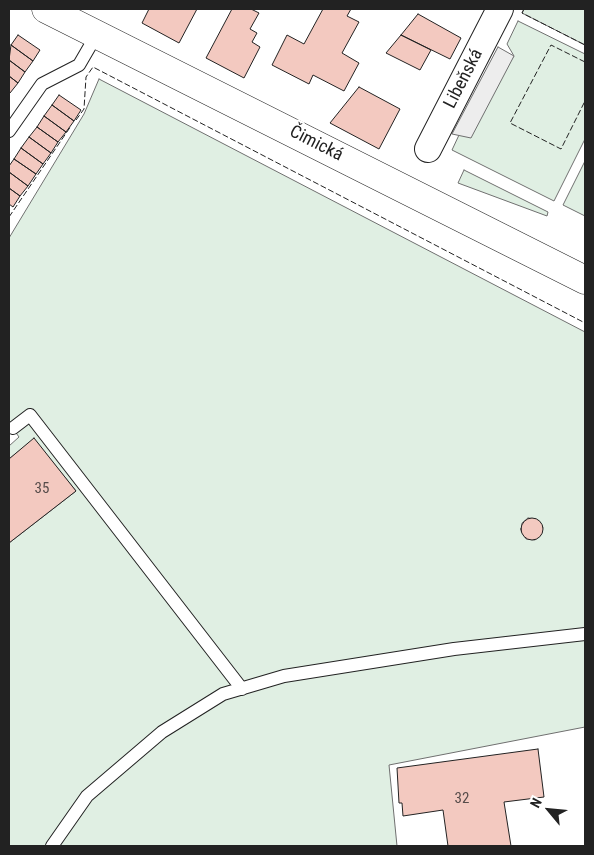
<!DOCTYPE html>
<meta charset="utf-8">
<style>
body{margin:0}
#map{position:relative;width:594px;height:855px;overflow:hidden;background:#fff;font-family:"Roboto Condensed",sans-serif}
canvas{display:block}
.frame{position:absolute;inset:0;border:10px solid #222;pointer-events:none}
.north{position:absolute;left:524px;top:785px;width:50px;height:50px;-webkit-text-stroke:4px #fff;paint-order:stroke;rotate:298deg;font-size:14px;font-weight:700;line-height:20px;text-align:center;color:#222}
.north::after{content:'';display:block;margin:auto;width:18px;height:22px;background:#222;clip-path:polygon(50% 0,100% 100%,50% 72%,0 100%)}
</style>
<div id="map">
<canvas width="594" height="855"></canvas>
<div class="frame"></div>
<div class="north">N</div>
</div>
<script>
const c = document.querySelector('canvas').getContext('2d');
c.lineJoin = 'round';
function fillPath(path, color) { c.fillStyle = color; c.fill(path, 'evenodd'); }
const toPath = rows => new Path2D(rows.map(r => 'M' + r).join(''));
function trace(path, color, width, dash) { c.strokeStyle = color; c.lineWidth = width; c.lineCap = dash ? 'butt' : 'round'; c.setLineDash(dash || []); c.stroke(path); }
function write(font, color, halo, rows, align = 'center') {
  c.font = font + ' "Roboto Condensed",sans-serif'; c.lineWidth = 4; c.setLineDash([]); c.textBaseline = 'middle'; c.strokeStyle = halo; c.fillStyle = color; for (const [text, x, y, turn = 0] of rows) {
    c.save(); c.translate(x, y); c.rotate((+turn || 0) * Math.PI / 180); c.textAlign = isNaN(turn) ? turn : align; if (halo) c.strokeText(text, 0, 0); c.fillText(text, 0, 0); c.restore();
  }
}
const green = toPath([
 [524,9,585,9,585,45,522,13,524,9],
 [518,21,585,54,585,139,554,201,452,150,459,135,514,56,507,44,518,21],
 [99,79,585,332,585,727,389,765,397,846,9,846,9,543,76,491,34,439,9,459,9,446,19,437,9,423,9,238,84,114,99,79],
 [528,518,536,519,543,527,541,535,535,540,526,539,521,531,522,523,528,518],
 [585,161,585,216,563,205,585,161],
 [464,170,548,212,547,216,458,183,464,170]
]);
fillPath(green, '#e0efe3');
trace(green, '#6f6f6f', 1);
const parking = toPath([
 [498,47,514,56,471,138,452,134,498,47]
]);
fillPath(parking, '#ededed');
trace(parking, '#6f6f6f', 1);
const building = toPath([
 [149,9,197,9,179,43,142,23,149,9],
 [232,9,251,9,259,13,250,29,257,33,252,42,260,47,244,78,206,58,232,9],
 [323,9,351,9,347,16,359,22,342,53,359,63,344,91,313,75,309,84,272,65,287,35,304,44,323,9],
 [418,14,461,38,450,59,401,35,418,14],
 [18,35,40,50,33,61,11,45,18,35],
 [401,35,431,50,420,70,386,53,401,35],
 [11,45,33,61,25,72,9,60,11,45],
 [9,60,25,72,18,83,9,76,9,60],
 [9,76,18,83,10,93,9,92,9,76],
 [359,87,400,109,379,149,330,123,359,87],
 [59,95,81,110,74,121,52,105,59,95],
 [52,105,74,121,66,132,44,116,52,105],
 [44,116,66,132,58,142,37,127,44,116],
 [37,127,58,142,51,153,29,137,37,127],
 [29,137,51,153,43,164,21,148,29,137],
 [21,148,43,164,36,174,14,159,21,148],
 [14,159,36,174,28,186,9,172,9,166,14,159],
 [9,172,28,186,20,196,9,188,9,172],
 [9,188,20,196,13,207,9,204,9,188],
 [34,438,76,491,9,543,9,459,34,438],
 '521 529a11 11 0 1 1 22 0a11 11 0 1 1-22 0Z',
 [538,749,544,797,504,802,511,846,448,846,443,810,403,816,402,803,399,803,397,768,538,749]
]);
fillPath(building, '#f3c9c0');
trace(building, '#222', 1);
const lane = toPath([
 [9,131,42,84,79,65,97,34],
 [13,428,30,415,242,689],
 [52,846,87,796,162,732,223,694,284,676,454,649,585,634]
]);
const street = toPath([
 [428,149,500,9]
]);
const secondary = toPath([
 [46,9,585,280]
]);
trace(lane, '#222', 14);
trace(street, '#222', 28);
trace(secondary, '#222', 29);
trace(lane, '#fff', 12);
trace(street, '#fff', 26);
trace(secondary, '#fff', 28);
trace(toPath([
 [524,9,522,13,585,45],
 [585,62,551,45,510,123,561,149,585,101],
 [76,120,84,109,86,77,93,67,585,323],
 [9,217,71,126]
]), '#222', 1, [6, 2.5]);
write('15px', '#564c4a', null, [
 ["35",42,489],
 ["32",462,799]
]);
write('18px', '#222', '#fff', [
 ["Libeňská",464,79,-63],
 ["Čimická",316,144,27]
]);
</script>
